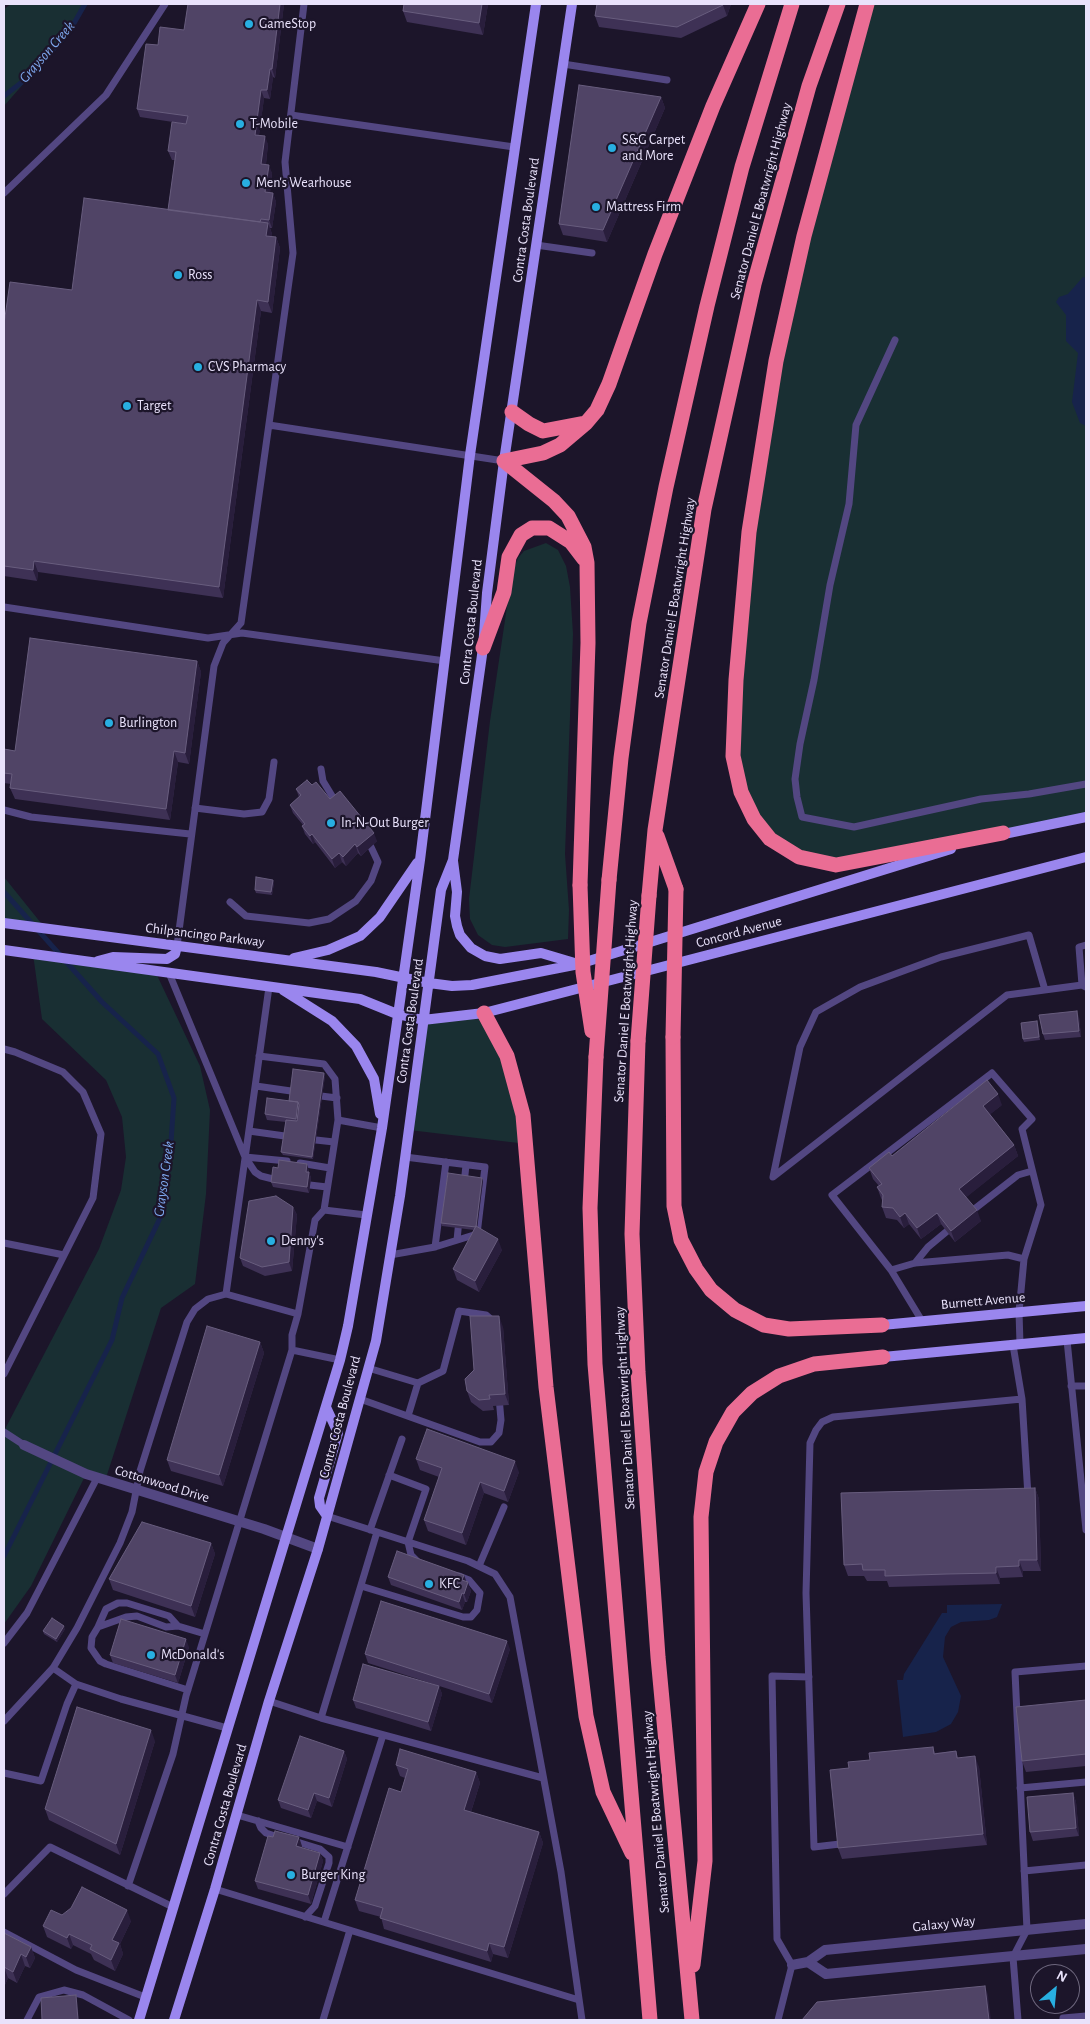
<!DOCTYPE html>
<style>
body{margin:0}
#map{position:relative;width:1090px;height:2024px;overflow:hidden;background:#1c152a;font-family:"Alegreya Sans",sans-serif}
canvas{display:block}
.frame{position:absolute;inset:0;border:5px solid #e9e2fb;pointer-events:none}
.north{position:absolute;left:1030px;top:1964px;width:50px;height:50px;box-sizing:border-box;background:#1c152a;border:1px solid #6e677e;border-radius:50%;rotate:28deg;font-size:14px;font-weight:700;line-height:20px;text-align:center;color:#e9e2fb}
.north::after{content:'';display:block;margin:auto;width:18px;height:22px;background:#28afe1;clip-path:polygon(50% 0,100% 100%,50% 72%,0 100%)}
</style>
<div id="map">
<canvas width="1090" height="2024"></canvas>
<div class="frame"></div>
<div class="north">N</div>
</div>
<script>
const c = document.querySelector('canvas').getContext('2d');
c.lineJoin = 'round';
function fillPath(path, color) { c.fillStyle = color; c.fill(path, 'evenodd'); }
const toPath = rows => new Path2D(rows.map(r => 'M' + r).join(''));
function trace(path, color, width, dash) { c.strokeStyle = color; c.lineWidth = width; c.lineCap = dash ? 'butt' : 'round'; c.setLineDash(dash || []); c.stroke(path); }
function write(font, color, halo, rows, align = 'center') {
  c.font = font + ' "Alegreya Sans",sans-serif'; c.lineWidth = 4.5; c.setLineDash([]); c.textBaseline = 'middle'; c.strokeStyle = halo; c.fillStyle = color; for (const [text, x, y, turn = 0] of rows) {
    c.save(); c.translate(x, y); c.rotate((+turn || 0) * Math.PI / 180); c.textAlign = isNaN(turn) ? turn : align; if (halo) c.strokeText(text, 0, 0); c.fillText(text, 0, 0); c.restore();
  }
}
fillPath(toPath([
 [11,4,85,4,69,32,4,106,4,9],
 [867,4,1086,4,1086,817,836,865,799,857,754,819,741,792,736,680,776,361],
 [546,543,558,550,566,566,570,587,573,634,565,854,569,910,568,939,505,947,492,945,478,935,470,919,469,899,490,721,512,573,518,558,524,551],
 [4,877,45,928,4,923],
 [33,954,155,971,200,1066,210,1110,206,1194,195,1284,161,1308,105,1481,86,1474,31,1586,4,1624,4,1431,99,1249,121,1190,126,1157,122,1117,106,1080,42,1019],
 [484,1013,507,1056,527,1144,409,1130,423,1020]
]), '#192f33');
fillPath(toPath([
 [1083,277,1086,278,1086,426,1080,423,1072,402,1078,353,1066,341,1066,315,1056,302,1059,297,1068,294],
 [1002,1604,997,1617,989,1620,961,1622,951,1627,945,1637,943,1657,961,1696,958,1712,951,1724,936,1732,903,1737,897,1680,903,1680,904,1674,942,1613,947,1613,947,1605]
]), '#17234b');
trace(toPath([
 [4,96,26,79,69,32,85,4],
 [4,892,102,1002,158,1054,174,1098,170,1157,161,1216,122,1298,112,1340,4,1556]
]), '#17234b', 5);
trace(toPath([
 [563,64,667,80],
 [291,115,514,147],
 [4,193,106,95,165,4],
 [536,245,592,253],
 [895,340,856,425,849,504,830,585,814,680,800,744,795,779,797,797,802,817,854,827,981,799,1029,794,1086,784],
 [269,425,504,461],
 [4,607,208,638,242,633,445,661],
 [321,769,323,781,337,804],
 [195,808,244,814,262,812,269,799,274,762],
 [4,810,31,817,190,834],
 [230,902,246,916,309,923,329,919,356,901,371,881,378,862,371,847],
 [177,946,214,666,223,643,241,623,293,253,285,162,304,4],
 [169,973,245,1157,255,1172,261,1176,281,1181],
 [1082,985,1079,947,1086,945],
 [1045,990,1029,935,941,957,860,987,816,1012,800,1047,773,1177,1007,995,1082,985,1086,987],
 [4,1049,15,1052,63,1072,83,1092,101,1134,93,1198,4,1374],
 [259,1056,324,1064,335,1079,338,1120,324,1210],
 [992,1073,1032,1119,1022,1129,1041,1205,1024,1259,1008,1255,915,1263,891,1270,832,1195,992,1073],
 [256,1086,298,1092],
 [313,1095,337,1098],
 [338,1120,382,1128],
 [249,1131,292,1137],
 [307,1139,334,1142],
 [245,1157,287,1161],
 [405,1157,485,1167,477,1234,435,1247],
 [300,1163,330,1168],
 [301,1184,327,1187],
 [464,1184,466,1165],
 [968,1214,1018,1175,1032,1171],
 [457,1240,459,1220],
 [4,1243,64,1255],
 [390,1255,435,1247,446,1162],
 [915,1263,928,1247,952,1227],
 [891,1270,922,1321],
 [226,1294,298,1314],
 [1067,1340,1086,1530],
 [1020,1344,1019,1312,1024,1259],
 [1013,1345,1022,1399],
 [292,1350,340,1360],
 [368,1368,418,1383,443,1371,459,1311,486,1315,493,1321],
 [1071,1386,1086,1386],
 [360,1399,480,1442,491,1442,499,1433,501,1420,499,1397],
 [408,1416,418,1383],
 [4,1432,24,1445],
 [389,1475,426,1489,408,1542,411,1555,418,1562],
 [327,1516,468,1561,495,1574,510,1597,561,1872,582,2020],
 [370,1530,402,1439],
 [479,1566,504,1507],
 [361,1586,463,1617,471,1617,477,1610,480,1593,469,1580,459,1576],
 [98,1627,106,1609,118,1603,127,1603,169,1616,178,1626],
 [4,1643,27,1613,97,1478],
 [53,1668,76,1684,121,1699,227,1728],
 [188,1690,106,1664,100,1661,91,1648,92,1637,98,1627,126,1617,137,1616,166,1627,178,1626,205,1634],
 [269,1701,321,1718,543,1778],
 [321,1718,377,1532],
 [4,1721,53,1668,77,1628,120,1543,132,1512,140,1471,187,1322,195,1309,208,1299,226,1294,269,987],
 [4,1773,41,1781,67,1704,76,1684],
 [1020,1788,1086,1782],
 [237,1815,348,1847],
 [258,1821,261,1828,266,1833,281,1838],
 [294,1841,320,1849,329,1857,329,1863,315,1906,305,1917],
 [840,1844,814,1847,806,1593,810,1443,816,1430,822,1422,833,1417,1022,1399,1028,1496],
 [1024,1871,1086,1865],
 [128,1886,173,1754,186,1696,292,1350,292,1335,298,1314,315,1220,324,1210,366,1215],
 [215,1889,579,2000],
 [4,1894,50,1847,173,1907],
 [324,1922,383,1735],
 [4,1932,76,1970,145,1997],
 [27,2020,39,1997,64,1990,83,1995,129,2020],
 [323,2020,350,1930],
 [778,2020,792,1965,777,1939,772,1676,809,1677],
 [1018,2020,1013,1957,1027,1930,1015,1672,1086,1666],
 [1063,2020,1063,2018,1086,2016]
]), '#534782', 7);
trace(toPath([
 [24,1445,86,1474,264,1529,318,1549],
 [808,1962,826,1974,1086,1949],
 [792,1965,808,1962,825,1950,1086,1924]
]), '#534782', 10);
trace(toPath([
 [999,835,1086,817],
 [453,861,457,892,455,916,457,926,460,935,471,948,485,956,500,959,541,953,578,964],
 [4,923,376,972,429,983,452,986,472,985,579,964,951,849],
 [4,950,360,999,397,1014,423,1020,484,1013,1086,857],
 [294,958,328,950,360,936,380,917,417,863],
 [98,961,113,957,167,959,175,954,177,946],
 [283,990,332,1021,356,1046,374,1079,380,1114],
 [882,1325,1086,1306],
 [883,1357,1086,1338],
 [326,1407,338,1433,319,1498,320,1506,327,1516],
 [139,2020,340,1360,348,1326,382,1128,420,860,470,455,536,4],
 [174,2020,215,1889,269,1701,318,1549,376,1341,400,1196,441,890,453,860,483,648,487,593,504,461,572,4]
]), '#9a86ee', 10);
trace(toPath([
 [867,4,804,236,776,361,749,532,736,680,733,756,741,792,754,819,770,839,799,857,836,865,1003,833],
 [512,412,529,424,543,431,585,423],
 [504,461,543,453,560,445,586,423,597,410,609,384,655,254,713,106,758,4],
 [504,461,554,501,568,516,584,547,587,563,588,643,580,885],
 [483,648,504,592,509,557,521,535,532,528,549,528,571,542,584,559],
 [657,836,676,889],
 [609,880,621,758,639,623,666,487,707,306,742,167,792,4],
 [649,896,655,830,704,509,754,284,809,86,838,4],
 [484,1013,507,1056,523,1115,546,1387,586,1716,603,1792,632,1853],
 [673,1037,674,1206,681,1240,696,1269,711,1290,735,1310,764,1325,789,1329,882,1325],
 [638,1041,632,1234,638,1372,658,1657,692,2020],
 [596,1057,590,1208,595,1364,650,2020],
 [693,1965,705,1861,701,1517,706,1472,716,1442,733,1412,752,1393,779,1376,814,1364,883,1357]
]), '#ea6d94', 15);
trace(toPath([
 [580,885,583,972,592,1031],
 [673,1037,676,889],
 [638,1041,649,896],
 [596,1057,609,880]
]), '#ea6d94', 15);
fillPath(toPath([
 [284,4,275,78,273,77,270,99,264,98,259,135,268,144,266,164,272,173,270,193,273,193,276,202,272,228,270,228,272,234,271,237,276,237,280,248,272,313,261,311,223,598,38,572,37,581,4,576,4,324,72,290,168,210,175,160,172,160,168,151,186,124,140,117,137,109,158,45,184,30],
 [404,4,488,4,483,35,407,22,403,11],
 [597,4,731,4,727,16,681,38,599,27,595,16],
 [661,97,665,108,607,242,563,235,559,224],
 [197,661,201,672,189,764,178,762,170,820,15,799,10,788,11,784,4,783,4,749,15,751],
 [312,785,330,799,377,841,361,856,358,853,346,866,342,862,335,868,315,842,313,844,305,834,302,826,303,825,293,813,290,805,299,797,296,789],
 [273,880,274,883,272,895,256,893,255,890],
 [1079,1017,1081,1037,1045,1040,1043,1034],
 [1038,1024,1040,1040,1024,1042,1023,1039],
 [324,1073,325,1076,313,1159,283,1155,281,1152,286,1122,267,1120,265,1114,289,1101],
 [1002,1105,990,1114,1014,1145,1018,1156,966,1197,981,1221,955,1242,941,1224,921,1239,909,1224,904,1228,897,1220,886,1218,882,1207,882,1200,881,1198,877,1187,879,1186,873,1179,869,1168,892,1156],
 [278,1168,309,1170,309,1172,311,1178,309,1193,273,1187,271,1182],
 [482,1178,483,1181,477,1227,502,1250,479,1292,457,1280,453,1269,474,1230,442,1226,441,1223],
 [293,1207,297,1215,292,1271,265,1276,243,1266,240,1258],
 [503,1327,509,1405,493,1406,494,1410,483,1411,471,1402,467,1391,474,1370],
 [260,1342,264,1353,223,1486,171,1471,167,1460],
 [416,1459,519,1472,508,1502,484,1493,466,1545,428,1531,424,1520,439,1477,420,1470],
 [1035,1488,1039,1499,1041,1571,1023,1571,1023,1577,1000,1578,1000,1584,889,1587,887,1581,867,1581,864,1576,848,1576,844,1565],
 [211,1543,215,1554,195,1617,113,1590,109,1579],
 [388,1577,467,1582,471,1591,467,1602,465,1602,462,1610,391,1585],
 [65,1629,57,1642,44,1634,43,1631],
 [189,1647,178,1683,113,1663,110,1655],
 [510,1649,492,1703,368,1663,365,1654],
 [439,1686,442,1694,431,1731,356,1708,353,1700],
 [1086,1700,1086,1766,1026,1772,1022,1761],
 [155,1741,120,1855,49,1820,45,1809],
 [933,1747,935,1753,956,1751,958,1758,979,1767,987,1845,842,1859,838,1848,849,1768,870,1760],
 [344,1751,347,1759,332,1807,317,1801,311,1818,281,1808,278,1800],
 [396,1765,476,1772,480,1783,471,1812,539,1832,543,1843,508,1958,493,1954,491,1962,384,1929,381,1917,359,1911,355,1900,401,1792,405,1778,400,1776],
 [1073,1793,1076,1802,1079,1836,1033,1841,1030,1832],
 [302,1846,301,1848,320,1853,323,1861,311,1904,258,1889,255,1881],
 [62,1915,131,1921,120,1944,123,1954,115,1971,94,1960,91,1954,73,1945,71,1949,47,1937,43,1926],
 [4,1933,31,1947,35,1958,30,1968,25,1966,17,1983,8,1978,4,1987]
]), '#3e3155');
fillPath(toPath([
 [280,4,284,4,275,78,272,69],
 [482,4,488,4,483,35,479,23],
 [723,4,731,4,727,16,723,5],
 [270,69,273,77,270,99,267,90],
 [261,90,264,98,258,143,255,135],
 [661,97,665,108,607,242,603,230],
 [265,136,268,144,265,172,261,164],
 [269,165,272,173,269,201,265,192],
 [273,193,276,202,272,228,269,220],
 [268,223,272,234,270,247,266,236],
 [276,237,280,248,272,313,268,302],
 [257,300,261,311,223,598,219,587],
 [34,561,38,572,37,581,33,570],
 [197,661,201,672,189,764,185,753],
 [174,751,178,762,170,820,166,809],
 [374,833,377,841,361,856,357,847],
 [312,834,315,842,313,844,310,836],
 [355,844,358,853,346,866,343,857],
 [339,853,342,862,335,868,332,859],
 [273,880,274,883,272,895,271,892],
 [1077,1011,1079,1017,1081,1037,1079,1031],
 [324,1073,325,1076,313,1159,312,1157],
 [998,1094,1002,1105,987,1117,983,1106],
 [298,1102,300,1108,298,1124,296,1119],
 [1014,1145,1018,1156,963,1200,959,1189],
 [307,1164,309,1170,308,1178,306,1172],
 [309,1172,311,1178,309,1193,307,1187],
 [482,1178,483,1181,477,1230,476,1227],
 [293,1207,297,1215,292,1271,289,1262],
 [977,1210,981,1221,955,1242,951,1231],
 [905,1213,909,1224,904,1228,900,1217],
 [937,1213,941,1224,921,1239,917,1228],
 [498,1239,502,1250,479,1292,475,1281],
 [499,1316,503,1327,509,1405,505,1394],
 [260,1342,264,1353,223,1486,219,1475],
 [515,1461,519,1472,508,1502,504,1491],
 [480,1482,484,1493,466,1545,462,1533],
 [1035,1488,1039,1499,1041,1571,1037,1560],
 [211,1543,215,1554,195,1617,191,1606],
 [1019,1560,1023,1571,1023,1577,1019,1566],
 [996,1567,1000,1578,1000,1584,996,1573],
 [464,1575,467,1583,462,1580],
 [468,1582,471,1591,467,1602,464,1594],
 [462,1593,465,1602,462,1610,459,1602],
 [64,1626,65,1629,57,1642,56,1639],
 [186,1639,189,1647,178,1683,175,1675],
 [507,1641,510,1649,492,1703,489,1694],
 [439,1686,442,1694,431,1731,428,1722],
 [151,1730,155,1741,120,1855,116,1844],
 [344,1751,347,1759,332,1807,329,1798],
 [975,1756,979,1767,987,1845,983,1834],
 [476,1772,480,1783,468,1821,464,1810],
 [314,1793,317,1801,311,1818,308,1810],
 [1073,1793,1076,1802,1079,1836,1076,1828],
 [539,1832,543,1843,508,1958,504,1947],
 [299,1837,302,1846,299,1855,296,1846],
 [320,1853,323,1861,311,1904,308,1895],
 [127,1910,131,1921,120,1944,123,1954,115,1971,111,1960,112,1940],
 [69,1934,73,1945,71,1949,67,1938],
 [489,1943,493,1954,491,1962,487,1951],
 [31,1947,35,1958,30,1968,26,1957],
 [21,1954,25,1966,17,1983,13,1972],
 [4,1967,8,1978,4,1987],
 [985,1986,988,1995,991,2020,989,2020],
 [76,1995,77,1998,79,2020,78,2020]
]), '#291e3c');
const building = toPath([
 [188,4,280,4,272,69,270,69,267,90,261,90,255,135,265,136,261,164,269,165,265,192,273,193,269,220,261,219,260,222,168,210,176,152,168,151,172,122,186,124,188,116,137,109,146,44,158,45,160,27,184,30,188,4],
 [404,4,482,4,479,23,403,11,404,4],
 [597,4,723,4,723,5,677,27,595,16,597,4],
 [579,85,661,97,603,230,559,224,579,85],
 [84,198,268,223,266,236,276,237,268,302,257,300,219,587,34,561,33,570,4,566,4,324,10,282,72,290,84,198],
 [30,638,197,661,185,753,174,751,166,809,10,788,12,774,4,773,4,749,15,751,30,638],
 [307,780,312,785,316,782,330,799,340,791,374,833,357,847,355,844,343,857,339,853,332,859,312,834,310,836,302,826,305,824,290,805,301,795,296,789,307,780],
 [256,877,273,880,271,892,255,890,256,877],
 [1077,1011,1079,1031,1043,1034,1039,1015,1077,1011],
 [1037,1021,1039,1037,1023,1039,1021,1023,1037,1021],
 [293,1069,324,1073,312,1157,281,1152,286,1120,297,1121,299,1105,298,1102,289,1101,293,1069],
 [987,1080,998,1094,983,1106,1014,1145,959,1189,977,1210,951,1231,937,1213,917,1228,905,1213,900,1217,893,1208,882,1207,883,1195,877,1187,882,1184,869,1168,889,1152,892,1156,987,1080],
 [267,1098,298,1102,296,1119,265,1114,267,1098],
 [279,1160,307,1164,306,1172,309,1172,307,1187,271,1182,273,1167,278,1168,279,1160],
 [448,1173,482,1178,476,1227,441,1223,448,1173],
 [276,1196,293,1207,289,1262,262,1267,240,1258,249,1201,276,1196],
 [476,1226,498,1239,475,1281,453,1269,476,1226],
 [470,1316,499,1316,505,1394,489,1395,490,1399,479,1400,467,1391,465,1379,474,1370,470,1316],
 [207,1326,260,1342,219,1475,167,1460,207,1326],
 [427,1429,515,1461,504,1491,480,1482,462,1533,424,1520,442,1468,416,1459,427,1429],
 [1035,1488,1037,1560,1019,1560,1019,1566,996,1567,996,1573,947,1574,885,1576,885,1570,863,1570,862,1564,844,1565,841,1493,1035,1488],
 [142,1522,211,1543,191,1606,109,1579,142,1522],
 [397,1551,464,1575,462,1580,468,1582,464,1594,462,1593,459,1602,388,1577,397,1551],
 [381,1601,507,1641,489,1694,365,1654,381,1601],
 [52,1618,64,1626,56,1639,43,1631,52,1618],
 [121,1619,186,1639,175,1675,110,1655,121,1619],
 [363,1664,439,1686,428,1722,353,1700,363,1664],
 [1086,1700,1086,1754,1022,1761,1016,1707,1086,1700],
 [77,1707,151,1730,116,1844,45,1809,77,1707],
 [300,1736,344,1751,329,1798,314,1793,308,1810,278,1800,300,1736],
 [933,1747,934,1754,956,1751,957,1758,975,1756,983,1834,838,1848,830,1770,849,1768,848,1762,870,1760,869,1753,933,1747],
 [400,1749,476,1772,464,1810,539,1832,504,1947,489,1943,487,1951,380,1918,383,1908,355,1900,389,1788,401,1792,408,1769,396,1765,400,1749],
 [1073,1793,1076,1828,1030,1832,1027,1797,1073,1793],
 [275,1831,299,1837,296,1846,320,1853,308,1895,255,1881,268,1836,273,1837,275,1831],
 [82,1887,127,1910,112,1940,119,1943,111,1960,90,1949,92,1945,69,1934,67,1938,43,1926,51,1910,62,1915,71,1908,82,1887],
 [4,1933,31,1947,26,1957,21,1954,13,1972,4,1967,4,1968,4,1933],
 [985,1986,989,2020,802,2020,817,2002,985,1986],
 [76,1995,78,2020,42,2020,41,1998,76,1995]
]);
fillPath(building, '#504466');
trace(building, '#685d7e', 1);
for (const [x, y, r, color] of [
 [249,24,5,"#28afe1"],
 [240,124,5,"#28afe1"],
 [612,148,5,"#28afe1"],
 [246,183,5,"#28afe1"],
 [596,207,5,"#28afe1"],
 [178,275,5,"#28afe1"],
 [198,367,5,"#28afe1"],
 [127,406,5,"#28afe1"],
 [109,723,5,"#28afe1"],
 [331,823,5,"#28afe1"],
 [271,1241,5,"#28afe1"],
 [429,1584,5,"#28afe1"],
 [151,1655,5,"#28afe1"],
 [291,1875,5,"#28afe1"]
]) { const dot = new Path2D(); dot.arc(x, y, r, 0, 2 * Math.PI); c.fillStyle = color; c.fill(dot); trace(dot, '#1c152a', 2); }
write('14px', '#e9e2fb', '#1c152a', [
 ["GameStop",259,24],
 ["T-Mobile",250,124],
 ["S&G Carpet",622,140],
 ["and More",622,156],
 ["Men's Wearhouse",256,183],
 ["Mattress Firm",606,207],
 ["Ross",188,275],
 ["CVS Pharmacy",208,367],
 ["Target",137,406],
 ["Burlington",119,723],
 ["In-N-Out Burger",341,823],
 ["Denny's",281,1241],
 ["KFC",439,1584],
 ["McDonald's",161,1655],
 ["Burger King",301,1875]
], 'left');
write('14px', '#e9e2fb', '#1c152a', [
 ["Senator Daniel E Boatwright Highway",761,201,-75],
 ["Contra Costa Boulevard",526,220,-82],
 ["Senator Daniel E Boatwright Highway",675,598,-81],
 ["Contra Costa Boulevard",471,622,-84],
 ["Concord Avenue",739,932,-15],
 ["Chilpancingo Parkway",205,935,7],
 ["Senator Daniel E Boatwright Highway",626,1001,-86],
 ["Contra Costa Boulevard",410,1021,-82],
 ["Burnett Avenue",983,1301,-5],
 ["Senator Daniel E Boatwright Highway",625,1408,-93],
 ["Contra Costa Boulevard",340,1417,-75],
 ["Cottonwood Drive",162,1484,17],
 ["Contra Costa Boulevard",225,1805,-74],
 ["Senator Daniel E Boatwright Highway",656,1812,-95],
 ["Galaxy Way",944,1924,-6]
]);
write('italic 15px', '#7ea7ed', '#1c152a', [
 ["Grayson Creek",47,52,-49],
 ["Grayson Creek",164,1179,-82]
]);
</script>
